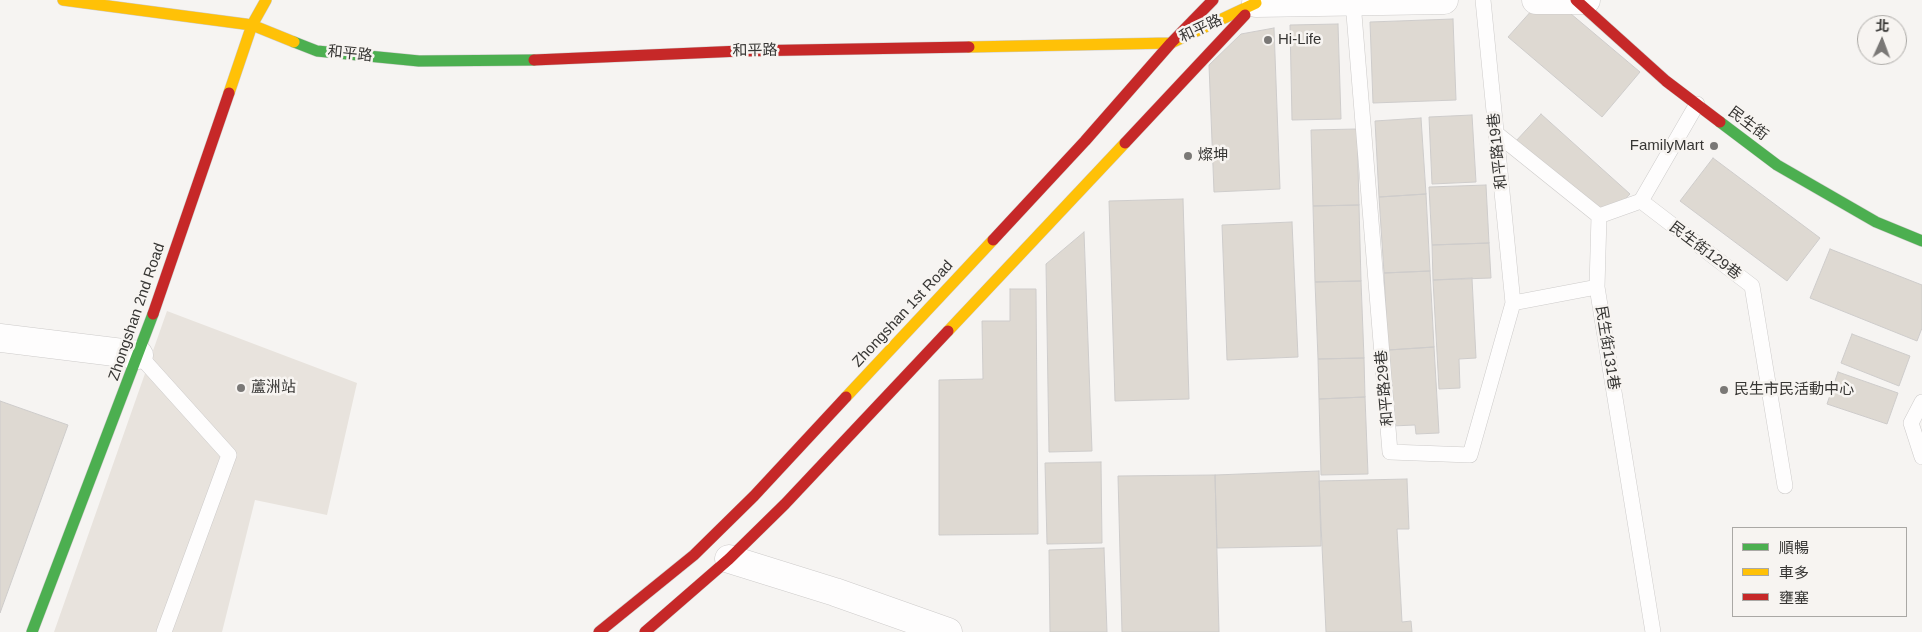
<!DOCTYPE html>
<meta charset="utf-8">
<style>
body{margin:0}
#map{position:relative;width:1922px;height:632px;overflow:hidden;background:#f6f4f2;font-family:Arial,"Noto Sans TC",sans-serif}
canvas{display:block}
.legend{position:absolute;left:1732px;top:527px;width:175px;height:90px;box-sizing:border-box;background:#f7f4f1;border:1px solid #aaa8a5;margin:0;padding:6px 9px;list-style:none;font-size:15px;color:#373634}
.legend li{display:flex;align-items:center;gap:10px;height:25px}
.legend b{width:25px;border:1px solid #aaa8a5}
.north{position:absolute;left:1857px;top:15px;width:50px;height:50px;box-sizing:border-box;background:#f7f4f1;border:1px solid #aaa8a5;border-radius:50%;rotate:2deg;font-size:14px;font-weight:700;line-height:20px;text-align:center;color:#373634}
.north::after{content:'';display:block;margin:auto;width:18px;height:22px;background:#7a7876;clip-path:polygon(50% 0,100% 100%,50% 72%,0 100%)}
</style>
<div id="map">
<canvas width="1922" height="632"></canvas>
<ul class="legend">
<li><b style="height:6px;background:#4caf50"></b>順暢</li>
<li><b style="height:6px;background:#ffc107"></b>車多</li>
<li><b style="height:6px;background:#c62828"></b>壅塞</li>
</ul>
<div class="north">北</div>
</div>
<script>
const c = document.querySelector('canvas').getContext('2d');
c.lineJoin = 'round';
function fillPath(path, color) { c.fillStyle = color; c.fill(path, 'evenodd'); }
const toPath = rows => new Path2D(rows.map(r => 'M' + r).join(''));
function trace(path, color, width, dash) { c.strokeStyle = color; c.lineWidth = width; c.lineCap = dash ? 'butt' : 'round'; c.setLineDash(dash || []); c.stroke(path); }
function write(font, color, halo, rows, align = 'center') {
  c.font = font + ' Arial,"Noto Sans TC",sans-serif'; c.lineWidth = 5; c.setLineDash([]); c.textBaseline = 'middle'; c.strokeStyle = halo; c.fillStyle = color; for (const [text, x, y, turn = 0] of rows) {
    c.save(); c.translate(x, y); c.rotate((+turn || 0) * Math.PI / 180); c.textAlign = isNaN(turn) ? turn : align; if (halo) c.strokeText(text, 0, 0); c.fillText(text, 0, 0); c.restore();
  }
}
fillPath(toPath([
 [167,311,357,383,327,515,255,500,222,632,54,632]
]), '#e8e3dd');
const building = toPath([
 [1564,8,1640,72,1602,117,1508,37,1533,9,1564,8],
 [1453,19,1456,100,1373,103,1370,22,1453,19],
 [1338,24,1341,119,1292,120,1290,25,1338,24],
 [1274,28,1280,189,1214,192,1209,65,1241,34,1274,28],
 [1541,114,1630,194,1604,222,1515,142,1541,114],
 [1472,115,1476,182,1432,184,1429,117,1472,115],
 [1421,118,1426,194,1379,197,1375,121,1421,118],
 [1357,129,1359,205,1313,206,1311,130,1357,129],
 [1713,158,1820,238,1787,281,1680,201,1713,158],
 [1486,185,1489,243,1432,245,1429,187,1486,185],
 [1426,194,1430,271,1384,273,1379,197,1426,194],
 [1183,199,1189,399,1115,401,1109,201,1183,199],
 [1359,205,1361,281,1315,282,1313,206,1359,205],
 [1292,222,1298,357,1227,360,1222,225,1292,222],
 [1084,232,1092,451,1049,452,1046,264,1084,232],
 [1489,243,1491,278,1433,280,1432,245,1489,243],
 [1830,249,1922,285,1922,328,1917,341,1810,298,1830,249],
 [1430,271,1434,347,1388,350,1384,273,1430,271],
 [1472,278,1476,358,1459,359,1460,388,1439,389,1433,280,1472,278],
 [1361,281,1364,358,1318,359,1315,282,1361,281],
 [1010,289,1036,289,1038,534,939,535,939,380,983,379,982,321,1010,321,1010,289],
 [1852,334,1910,356,1899,386,1841,363,1852,334],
 [1434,347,1439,433,1416,434,1415,425,1392,426,1388,350,1434,347],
 [1364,358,1365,397,1319,399,1318,359,1364,358],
 [1838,372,1898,393,1887,424,1827,404,1838,372],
 [1365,397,1368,474,1321,475,1319,399,1365,397],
 [0,401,68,425,0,613,0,401],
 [1101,462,1102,543,1047,544,1045,463,1101,462],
 [1319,471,1321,546,1217,548,1215,475,1319,471],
 [1215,475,1219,632,1122,632,1118,476,1215,475],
 [1407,479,1409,529,1397,529,1402,622,1411,621,1412,632,1326,632,1319,481,1407,479],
 [1104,548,1107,632,1050,632,1049,550,1104,548]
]);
fillPath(building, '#ded9d2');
trace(building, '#cecccb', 1);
const lane = toPath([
 [1483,0,1513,303],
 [1353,2,1390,452,1470,455,1513,303,1597,287],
 [1497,134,1599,216],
 [1641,201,1752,286,1785,486],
 [139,355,229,455,164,632],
 [1922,402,1911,423,1922,457],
 [1653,632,1597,287,1599,216,1641,201,1697,104]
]);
const street = toPath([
 [1536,0,1586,0],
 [1256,3,1444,0],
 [0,338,139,355],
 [729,559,835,592,948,632]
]);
const fast = toPath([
 [294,42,317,51,419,61,534,60],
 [1720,122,1777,165,1876,222,1922,241],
 [32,632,153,314]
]);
const slow = toPath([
 [63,0,252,25,294,42],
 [969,47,1171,43,1256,3],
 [229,93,252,25,266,0],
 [948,331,1125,143],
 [846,397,993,240]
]);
const jam = toPath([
 [1576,0,1666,81,1720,122],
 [534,60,741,51,969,47],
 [1125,143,1245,15],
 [993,240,1085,141,1171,43,1213,0],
 [153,314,229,93],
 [599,632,694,555,754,496,846,397],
 [645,632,729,559,785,504,948,331]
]);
trace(lane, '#cdcbca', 16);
trace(street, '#cdcbca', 29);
trace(fast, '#cdcbca', 12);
trace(slow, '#cdcbca', 12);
trace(jam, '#cdcbca', 12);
trace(lane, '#fefdfd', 15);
trace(street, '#fefdfd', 28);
trace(fast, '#4caf50', 11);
trace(slow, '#ffc107', 11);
trace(jam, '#c62828', 11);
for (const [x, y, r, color] of [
 [1268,40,5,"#7a7876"],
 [1714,146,5,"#7a7876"],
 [1188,156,5,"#7a7876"],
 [241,388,5,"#7a7876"],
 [1724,390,5,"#7a7876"]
]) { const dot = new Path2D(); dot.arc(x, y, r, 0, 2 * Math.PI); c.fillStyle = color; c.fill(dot); trace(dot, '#f7f4f1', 2); }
write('15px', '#373634', '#f7f4f1', [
 ["和平路",1201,29,-25],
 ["和平路",755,51,-1],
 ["和平路",350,54,6],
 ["民生街",1748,124,37],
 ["和平路19巷",1498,151,-96],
 ["民生街129巷",1705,251,37],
 ["Zhongshan 2nd Road",137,312,-71],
 ["Zhongshan 1st Road",903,314,-47],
 ["民生街131巷",1607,348,81],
 ["和平路29巷",1385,388,-95]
]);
write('15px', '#373634', '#f7f4f1', [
 ["Hi-Life",1278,40],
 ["FamilyMart",1704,146,"right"],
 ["燦坤",1198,156],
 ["蘆洲站",251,388],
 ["民生市民活動中心",1734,390]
], 'left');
</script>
